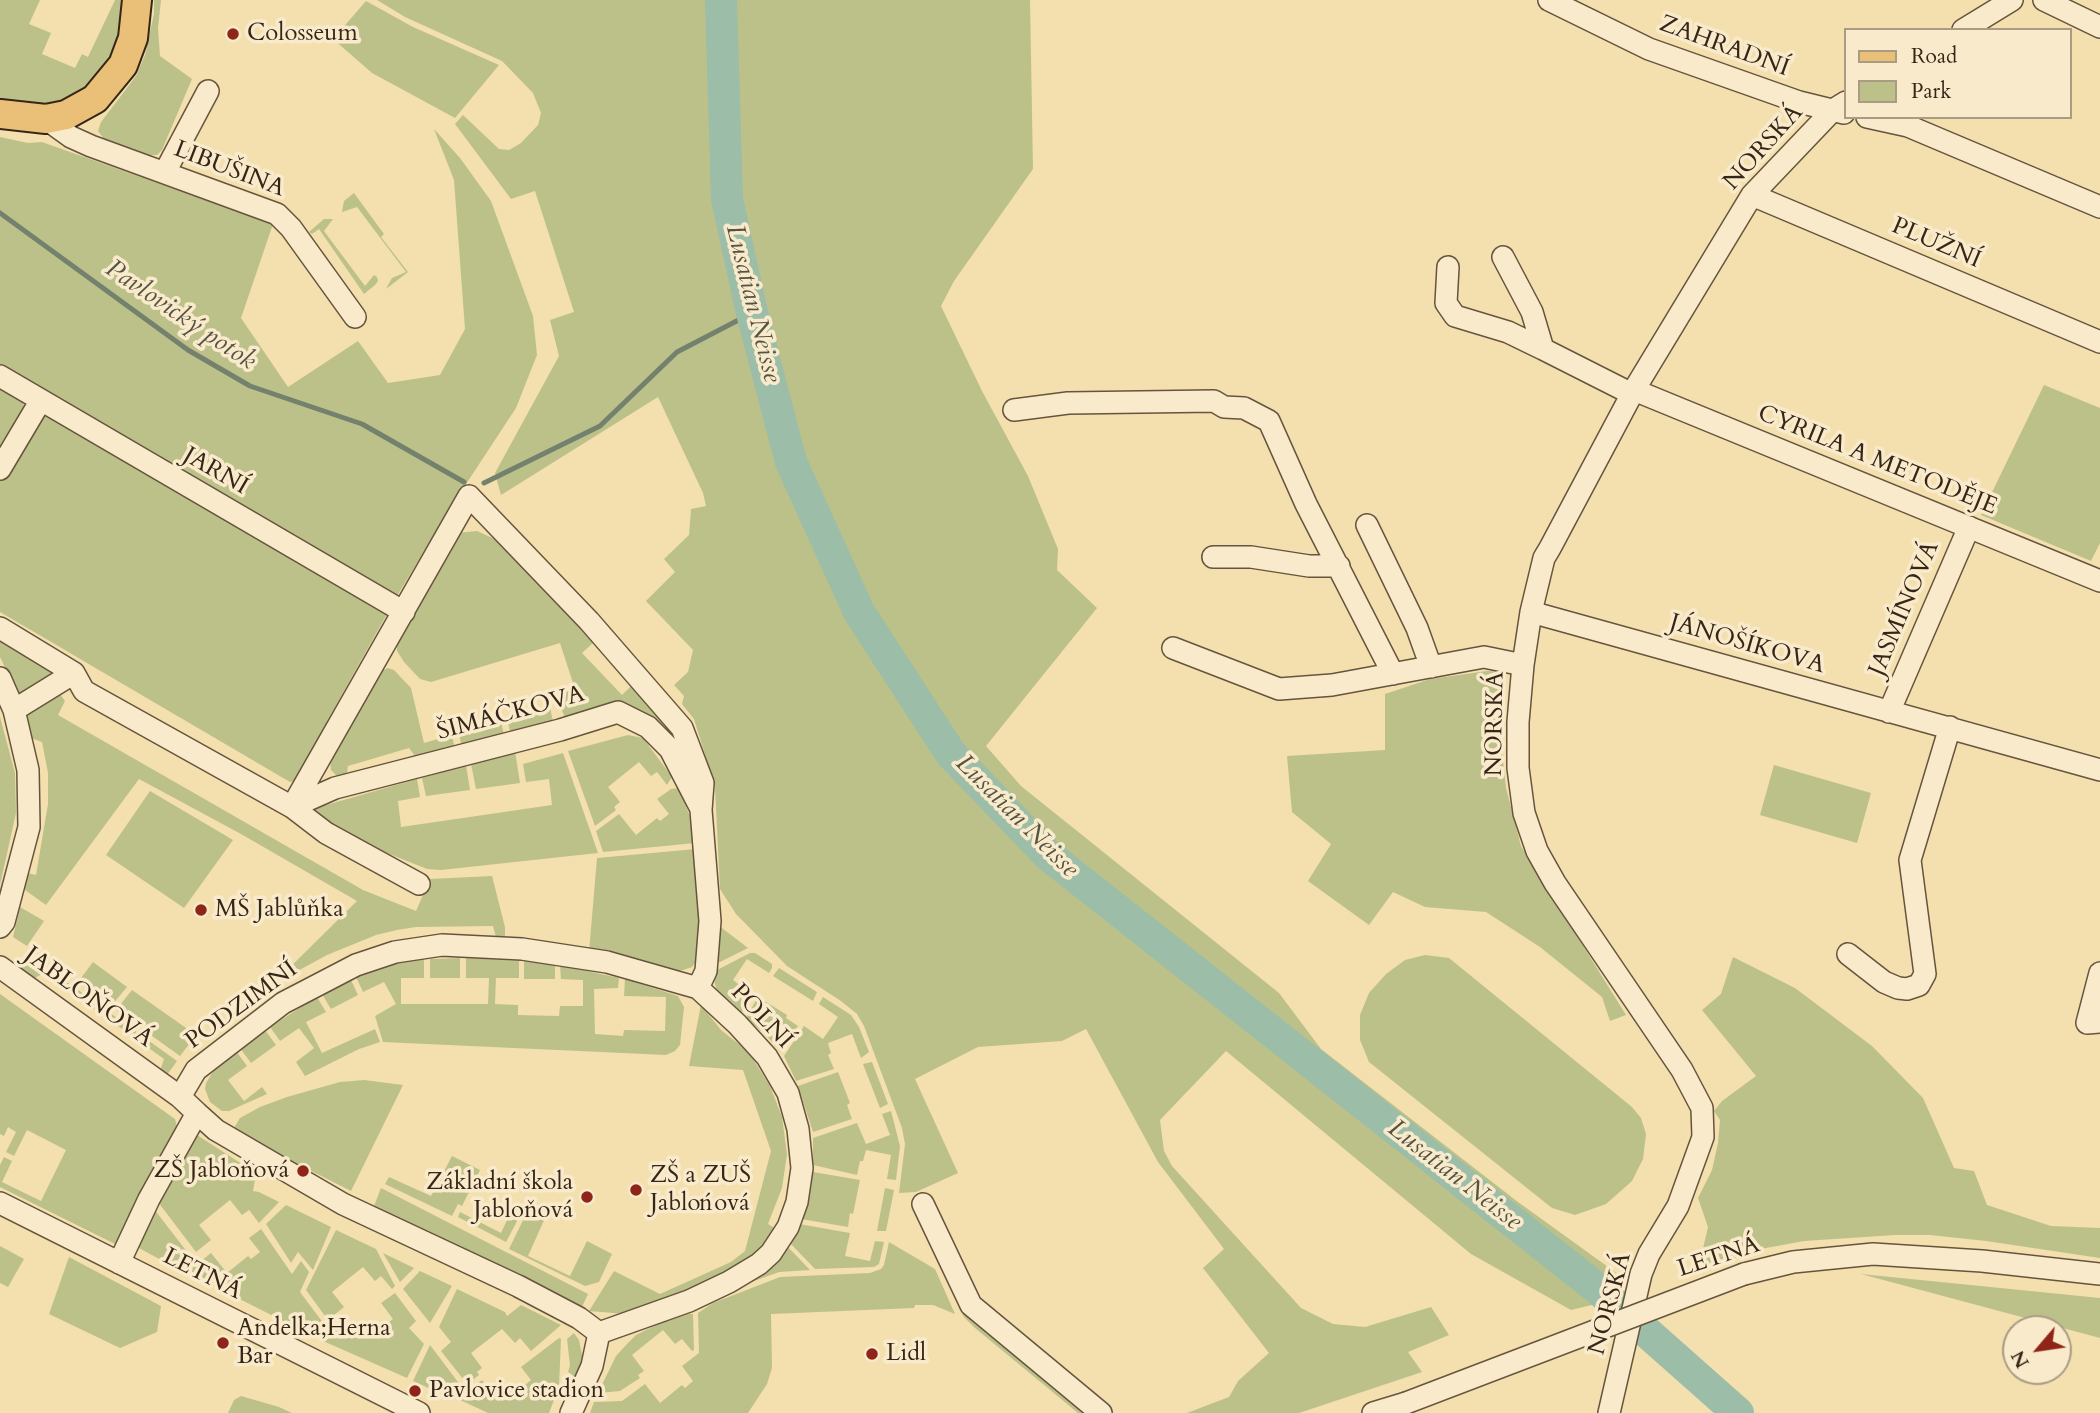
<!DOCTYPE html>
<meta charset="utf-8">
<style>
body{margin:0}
#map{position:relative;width:2100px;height:1413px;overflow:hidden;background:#f4dfaf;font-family:Cardo,serif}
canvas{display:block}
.legend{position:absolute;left:1844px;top:28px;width:228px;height:91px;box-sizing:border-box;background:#f8eacb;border:2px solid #aa9c83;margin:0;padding:9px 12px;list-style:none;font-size:21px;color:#362617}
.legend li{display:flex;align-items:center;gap:14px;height:35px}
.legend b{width:35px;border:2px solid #aa9c83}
.north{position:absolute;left:2002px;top:1315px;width:70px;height:70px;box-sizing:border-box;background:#f8eacb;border:2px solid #aa9c83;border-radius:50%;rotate:241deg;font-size:19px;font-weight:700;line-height:28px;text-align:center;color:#362617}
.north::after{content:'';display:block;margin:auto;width:24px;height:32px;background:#8f2418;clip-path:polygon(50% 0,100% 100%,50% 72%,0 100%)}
</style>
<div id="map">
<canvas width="2100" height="1413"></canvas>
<ul class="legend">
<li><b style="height:9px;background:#eac078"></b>Road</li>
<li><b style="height:19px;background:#bcc18a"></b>Park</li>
</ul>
<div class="north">N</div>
</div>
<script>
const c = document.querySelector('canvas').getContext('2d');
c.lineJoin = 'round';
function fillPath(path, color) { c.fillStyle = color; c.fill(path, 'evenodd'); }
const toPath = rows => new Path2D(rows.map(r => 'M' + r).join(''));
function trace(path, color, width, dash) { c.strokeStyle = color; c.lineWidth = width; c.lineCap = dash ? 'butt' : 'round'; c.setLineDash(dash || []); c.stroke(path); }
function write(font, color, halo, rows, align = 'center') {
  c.font = font + ' Cardo,serif'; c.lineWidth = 7; c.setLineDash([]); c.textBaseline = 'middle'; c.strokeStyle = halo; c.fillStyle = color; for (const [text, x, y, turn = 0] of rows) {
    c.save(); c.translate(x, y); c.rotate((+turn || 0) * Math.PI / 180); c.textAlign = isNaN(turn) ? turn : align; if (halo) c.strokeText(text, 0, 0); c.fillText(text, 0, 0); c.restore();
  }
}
fillPath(toPath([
 [0,0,40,0,29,24,51,33,42,54,75,68,82,54,88,57,115,0,128,0,119,48,85,92,53,106,0,102],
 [154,0,161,0,158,28,160,56,192,79,162,150,157,155,148,155,104,139,98,131,101,122,136,76,145,55,154,14],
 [377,0,1030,0,1033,169,954,281,941,306,982,391,1028,476,1058,549,1057,570,1097,608,986,746,1021,786,1279,993,1321,1049,1518,1202,1622,1277,1596,1304,1571,1310,1471,1254,1226,1051,1160,1120,1164,1151,1172,1166,1301,1308,1333,1324,1365,1327,1431,1307,1449,1335,1408,1352,1422,1372,1299,1413,1187,1413,1229,1397,1238,1381,1269,1353,1203,1268,1224,1249,1158,1162,1086,1029,1062,1041,978,1047,915,1079,958,1173,916,1192,899,1193,905,1144,902,1128,864,1026,857,1014,841,1001,787,966,736,914,720,889,715,787,694,719,682,704,684,696,674,685,688,672,693,650,646,601,675,572,664,559,689,535,691,509,706,506,703,493,658,397,501,495,495,473,559,356,550,320,574,312,535,191,511,199,455,124,463,115,499,149,509,150,521,143,538,125,541,113,533,93,502,61,405,17],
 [366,1,413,27,499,65,455,118,372,73,333,39],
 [434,129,460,158,491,201,533,316,537,355,516,408,445,516,394,601,0,368,0,137,28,143,42,142,273,224,241,318,288,387,358,341,388,383,440,375,465,329,454,180],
 [354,193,384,234,381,237,408,272,386,289,392,278,406,272,357,207,342,212,344,201],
 [324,219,333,219,324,231,365,286,374,275,377,277,378,281,375,285,364,294,319,229,312,234,309,232],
 [2044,385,2100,408,2100,543,2091,561,1981,515],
 [0,386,22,398,25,411,0,455],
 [48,415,387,614,327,721,331,724,299,781,290,782,0,612,0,480,37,418],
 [477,531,499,541,595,641,582,653,622,695,634,683,681,739,684,761,604,708,565,718,556,695,575,689,560,643,431,682,420,679,404,662,397,651,397,642,457,533],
 [0,636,54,672,52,677,26,694,17,693,0,657],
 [388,668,394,670,411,688,424,743,452,735,455,750,418,760,409,748,348,766,346,780,342,781,331,770,330,759,379,672],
 [1487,671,1506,672,1499,725,1506,788,1521,846,1626,1015,1610,1021,1602,997,1540,947,1486,912,1425,907,1393,892,1369,925,1308,881,1331,844,1292,812,1287,756,1385,750,1385,694,1430,679],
 [57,690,65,701,58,715,363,890,416,911,430,879,492,876,505,927,505,942,497,941,493,926,416,927,397,930,376,935,327,955,272,985,357,901,241,834,139,779,46,905,25,890,22,872,36,875,48,804,48,773,42,742,26,736,23,722,29,711],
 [550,707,553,722,511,734,507,720],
 [0,717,15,773,16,813,0,885],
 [501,722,504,735,462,748,459,734],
 [628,735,643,738,672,777,667,785,657,772,651,776,639,762,608,787,620,802,614,807,616,810,595,826,568,751],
 [515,751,520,783,476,789,471,764],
 [563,753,598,853,441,870,427,869,372,847,317,817,314,808,324,800,326,805,417,779,420,797,398,801,401,827,552,805,549,779,526,782,523,764],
 [466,765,470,790,426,796,422,778],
 [1774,765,1871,793,1857,843,1760,815],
 [679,788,689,814,695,843,603,852,596,831,619,814,636,835,657,818,660,821,669,814,657,799,671,789],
 [150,791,233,840,184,908,106,855],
 [696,849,701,906,697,960,692,967,677,972,589,952,597,858],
 [20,907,44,921,27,946,13,937],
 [718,925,748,948,716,964],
 [750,953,755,953,772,964,772,968,769,973,747,959,733,980,742,987,740,990,752,997,741,1014,724,1001,717,991,713,977,715,971],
 [28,954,177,1061,167,1075,160,1071,164,1059,44,973,31,980,18,969],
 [1425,955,1449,958,1632,1107,1641,1118,1646,1134,1643,1159,1632,1181,1606,1204,1575,1215,1552,1208,1369,1062,1360,1040,1360,1015,1369,993,1386,974,1405,960],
 [1733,957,1795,988,1872,1046,1923,1098,1954,1168,1974,1171,1987,1205,2051,1226,2100,1228,2100,1258,1986,1241,1930,1235,1895,1235,1804,1241,1766,1248,1698,1270,1708,1227,1698,1198,1712,1170,1718,1143,1720,1120,1714,1111,1722,1101,1756,1076,1702,1010,1721,994],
 [460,958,460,978,430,978,430,959],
 [466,958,519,961,519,978,496,978,495,1004,518,1005,518,1015,559,1016,560,1006,583,1006,583,980,561,979,560,965,619,978,618,988,594,989,595,1034,623,1036,624,1030,665,1031,666,997,624,996,625,979,678,996,684,1007,680,1045,675,1051,666,1055,383,1042,375,1016,396,1004,384,982,363,992,356,977,392,964,424,959,424,978,401,978,401,1004,488,1004,489,978,466,978],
 [524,961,555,964,555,979,524,979],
 [93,962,127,987,111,1006,78,982],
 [779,968,817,992,813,1001,773,976],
 [351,980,358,995,331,1009,322,994],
 [132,990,196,1035,180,1056,116,1010],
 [0,994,175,1119,177,1127,157,1169,121,1239,115,1244,0,1187,0,1165,4,1157,12,1161,2,1182,41,1201,66,1150,27,1130,14,1156,6,1152,16,1132,8,1127,4,1136,0,1134],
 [317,997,326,1012,306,1022,322,1053,375,1029,380,1042,359,1049,305,1076,296,1062,314,1048,299,1028,280,1041,270,1027],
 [758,997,787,1015,786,1018,798,1026,781,1052,766,1035,746,1018],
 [823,997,851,1015,859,1027,869,1052,861,1058,852,1034,828,1043,831,1053,828,1055,834,1069,796,1081,784,1056,804,1026,823,1039,838,1017,819,1004],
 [701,1005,721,1030,740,1045,753,1059,770,1086,782,1117,787,1154,782,1188,768,1224,780,1231,759,1253,733,1272,655,1306,626,1314,589,1311,614,1271,660,1294,731,1262,745,1251,771,1151,743,1070,689,1066],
 [265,1030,276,1045,251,1063,240,1048],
 [236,1051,247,1066,228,1080,244,1101,262,1087,267,1094,229,1111,222,1111,210,1102,205,1089,206,1083,212,1073],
 [872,1062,888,1104,880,1108,863,1064],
 [838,1072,850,1103,847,1105,852,1119,813,1132,798,1086],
 [364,1080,403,1085,351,1191,256,1143,234,1128,240,1118,260,1107,287,1097,340,1082],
 [891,1111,900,1146,896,1180,887,1179,891,1155,866,1150,863,1161,860,1161,857,1175,813,1165,813,1138,857,1123,866,1144,890,1135,882,1114],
 [197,1135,256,1173,253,1191,259,1192,279,1202,259,1223,249,1210,242,1215,230,1200,199,1225,211,1240,196,1252,158,1202,190,1140],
 [452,1156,480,1170,462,1206,458,1204,452,1216,385,1184,389,1177,431,1196],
 [813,1172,860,1180,853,1214,850,1213,848,1227,801,1219,810,1196],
 [381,1188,588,1294,581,1309,378,1211,374,1206],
 [885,1188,894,1190,886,1231,877,1231],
 [515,1203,524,1208,506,1242,458,1217,460,1212,501,1233],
 [286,1205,331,1227,313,1270,298,1252,291,1263,266,1224],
 [154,1209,191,1257,181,1266,176,1268,137,1247],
 [528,1210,545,1218,528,1256,570,1276,587,1241,612,1254,599,1282,585,1286,509,1249],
 [799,1224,850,1233,845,1256,870,1261,875,1241,884,1242,879,1264,874,1267,815,1269,790,1243],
 [261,1229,292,1274,301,1261,309,1272,300,1292,324,1324,309,1334,190,1274,190,1270,211,1253,227,1273,248,1256,251,1259,260,1252,249,1238],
 [336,1230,376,1249,395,1286,392,1289,381,1276,375,1281,363,1267,332,1292,344,1307,328,1320,306,1290],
 [889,1242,935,1269,955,1314,933,1305,915,1305,914,1308,771,1314,772,1368,767,1384,748,1413,590,1413,594,1402,622,1401,645,1384,660,1403,682,1385,685,1388,693,1381,682,1366,699,1353,698,1313,713,1303,780,1277,870,1273,881,1269,884,1265],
 [0,1246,24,1259,8,1287,0,1283],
 [787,1246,810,1270,779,1272,743,1285],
 [383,1253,414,1268,400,1282],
 [69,1257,161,1306,157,1332,120,1348,49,1314],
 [420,1271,452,1286,430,1323,403,1289],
 [1861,1274,2100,1298,2100,1338],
 [457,1289,505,1312,507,1316,521,1305,561,1325,531,1351,520,1338,515,1343,502,1329,471,1353,482,1368,477,1372,479,1375,467,1384,441,1351,451,1342,439,1327],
 [395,1293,416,1321,409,1328,424,1344,407,1378,323,1341,323,1335,343,1318,360,1339,381,1323,384,1326,393,1319,381,1303],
 [963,1307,1091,1413,1078,1413,975,1328,964,1317,959,1308],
 [689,1314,693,1314,694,1350,692,1351,682,1339,675,1344,663,1330,632,1355,644,1371,638,1375,640,1378,620,1391,598,1393,616,1356,628,1343,636,1335,658,1324],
 [574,1333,579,1340,583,1360,579,1374,575,1377,568,1372,570,1365,567,1339],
 [559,1338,561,1339,559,1387,549,1413,488,1413,458,1399,482,1380,498,1401,520,1384,523,1387,531,1380,521,1367],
 [430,1345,461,1386,449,1397,413,1381],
 [241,1396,279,1407,292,1413,228,1413,234,1400]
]), '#bcc18a');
trace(toPath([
 [0,213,188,350,250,386,362,424,464,482],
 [484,483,600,426,677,352,752,313]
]), '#73816d', 5);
trace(toPath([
 [721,0,727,199,752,313,791,462,859,612,951,754,1048,855,1598,1289,1738,1413]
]), '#9cbda7', 32);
const minor = toPath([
 [1549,0,1649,49,1799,102,1844,113],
 [2044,0,2100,27],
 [1963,30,2012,0],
 [1867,117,1908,126,2100,207],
 [46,119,71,137,91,146,277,214,291,228,355,317],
 [165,172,208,91],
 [1752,195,2100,342],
 [1503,257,1532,312,1543,349,1632,394],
 [1448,267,1446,303,1455,316,1508,332,1543,349],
 [0,376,404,612],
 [1634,390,2100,581],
 [1014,410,1068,403,1214,401,1224,407,1244,408,1269,421,1306,504,1393,674],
 [0,469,41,400],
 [1367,525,1417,628,1431,667],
 [1213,557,1251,557,1309,566,1339,566],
 [1531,612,2100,770],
 [0,628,74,673,84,691,292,807,326,833,419,884],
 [1173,648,1279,689,1332,685,1484,657,1523,665],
 [0,678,14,710,28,770,29,827,4,922,0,927],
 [14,710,74,673],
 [1889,712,1969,527],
 [292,807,469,496,589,621,682,728,703,783,701,810,710,921,706,971,698,988],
 [292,807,335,788,560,730,618,712,648,727,670,749,700,807],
 [1848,954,1884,982,1898,988,1907,989,1919,985,1925,974,1910,860,1950,727],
 [0,967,180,1097],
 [2100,973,2087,1023,2100,1022],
 [197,1113,216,1130,343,1204,518,1286,579,1318,599,1333],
 [0,1203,419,1413],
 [923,1204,971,1305,1101,1413],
 [119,1263,149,1199,197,1113,180,1097,196,1070,283,1003,356,965,395,952,442,945,522,949,607,962,698,988,737,1024,767,1057,788,1093,798,1129,802,1168,797,1202,788,1227,771,1253,759,1264,729,1282,689,1301,599,1333],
 [1744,1274,1793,1262,1873,1254,1982,1261,2100,1274],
 [571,1413,592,1366,599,1333],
 [1373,1413,1406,1403],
 [1609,1413,1641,1274,1649,1254,1678,1206,1703,1137,1702,1108,1682,1070,1555,883,1537,851,1524,813,1518,768,1518,722,1523,665,1531,612,1544,558,1550,548,1634,390,1752,195,1833,110,1846,102]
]);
const major = toPath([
 [0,114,46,119,66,115,95,99,123,65,133,38,137,0]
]);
trace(minor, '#66543d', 24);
trace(major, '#362617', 32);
trace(minor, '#f8eacb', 21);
trace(major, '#eac078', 28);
const minorBridge = toPath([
 [1406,1403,1744,1274]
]);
trace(minorBridge, '#66543d', 24, []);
trace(minorBridge, '#f8eacb', 21);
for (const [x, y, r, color] of [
 [233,34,7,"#8f2418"],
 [201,910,7,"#8f2418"],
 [303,1171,7,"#8f2418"],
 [636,1190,7,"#8f2418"],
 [587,1197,7,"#8f2418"],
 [223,1343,7,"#8f2418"],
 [872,1354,7,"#8f2418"],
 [415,1391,7,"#8f2418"]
]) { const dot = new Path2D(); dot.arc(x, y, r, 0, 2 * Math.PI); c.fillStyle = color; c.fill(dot); trace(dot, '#f8eacb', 2.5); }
write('24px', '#362617', '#f8eacb', [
 ["Colosseum",247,34],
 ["MŠ Jablůňka",215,910],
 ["ZŠ Jabloňová",289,1171,"right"],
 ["ZŠ a ZUŠ",650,1176],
 ["Jablońová",650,1204],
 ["Základní škola",573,1183,"right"],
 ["Jabloňová",573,1211,"right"],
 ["Andelka;Herna",237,1329],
 ["Bar",237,1357],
 ["Lidl",886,1354],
 ["Pavlovice stadion",429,1391]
], 'left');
write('24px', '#362617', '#f8eacb', [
 ["ZAHRADNÍ",1724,47,20],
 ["NORSKÁ",1764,148,-48],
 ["LIBUŠINA",229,170,21],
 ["PLUŽNÍ",1936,244,23],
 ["CYRILA A METODĚJE",1877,461,22],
 ["JARNÍ",215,472,30],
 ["JASMÍNOVÁ",1905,609,-67],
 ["JÁNOŠÍKOVA",1747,645,16],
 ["ŠIMÁČKOVA",511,714,-15],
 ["NORSKÁ",1496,724,-89],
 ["JABLOŇOVÁ",88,998,36],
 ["PODZIMNÍ",242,1006,-36],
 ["POLNÍ",761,1017,47],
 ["LETNÁ",1719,1258,-18],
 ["LETNÁ",202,1275,27],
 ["NORSKÁ",1611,1304,-75]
]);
write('italic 26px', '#555342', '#f8eacb', [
 ["Lusatian Neisse",752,304,76],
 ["Pavlovický potok",180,316,34],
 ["Lusatian Neisse",1016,817,45],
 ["Lusatian Neisse",1454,1176,38]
]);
</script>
